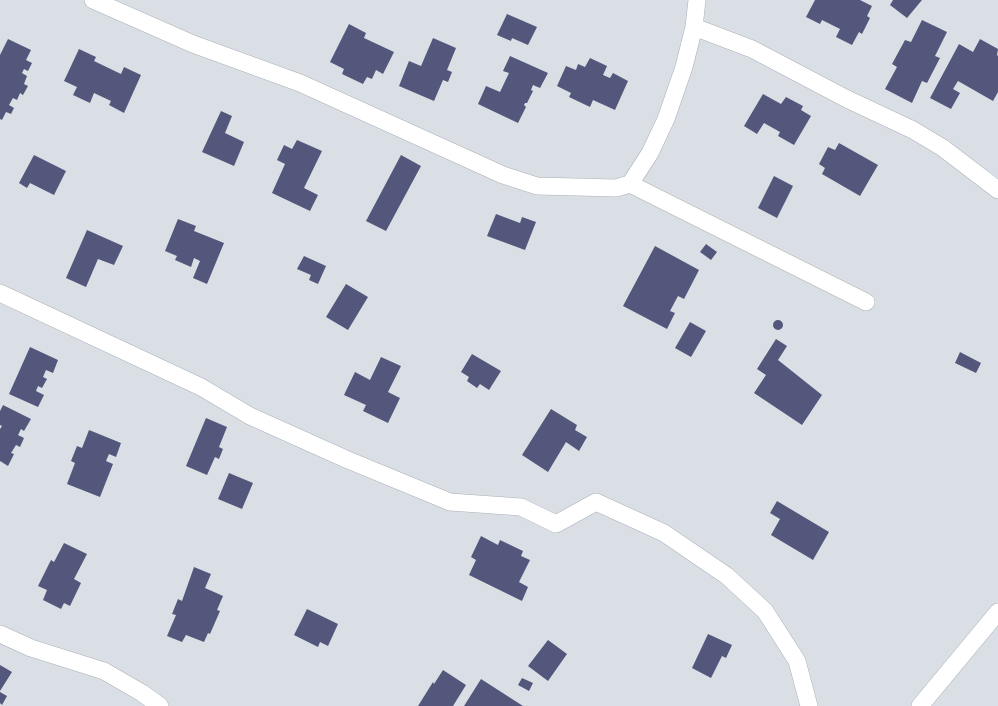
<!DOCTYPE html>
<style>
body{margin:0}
canvas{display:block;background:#dadfe5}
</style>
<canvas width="998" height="706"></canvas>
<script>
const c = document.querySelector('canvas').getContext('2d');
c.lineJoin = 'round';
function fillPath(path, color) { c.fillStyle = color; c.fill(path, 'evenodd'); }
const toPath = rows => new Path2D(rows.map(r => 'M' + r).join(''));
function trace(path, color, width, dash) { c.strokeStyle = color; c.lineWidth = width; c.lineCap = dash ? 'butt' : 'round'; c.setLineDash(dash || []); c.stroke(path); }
fillPath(toPath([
 [815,0,860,0,872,6,867,16,870,18,862,34,859,32,852,45,836,37,840,29,822,20,820,24,806,17],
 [893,0,922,0,907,18,890,5],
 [507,14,537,27,528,45,512,38,511,41,497,35],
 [922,20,947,32,935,56,940,58,927,83,922,81,912,103,885,89,897,67,892,64,905,40,911,42],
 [349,24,366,33,364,38,394,52,383,74,376,70,372,79,367,77,363,84,342,74,344,69,330,62],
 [433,38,456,48,447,70,452,72,448,82,443,80,434,101,399,86,409,61,421,66],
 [8,39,31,50,26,60,32,63,28,71,24,69,22,73,27,76,24,84,28,86,23,95,20,93,17,100,13,98,9,105,14,108,11,114,6,112,2,120,0,119,0,55],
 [980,39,998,49,997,55,998,56,998,92,993,101,958,81,953,89,960,93,951,109,930,98,959,44,973,52],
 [79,49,96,57,94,61,121,74,124,67,141,75,124,113,109,105,111,101,94,93,90,103,73,95,77,87,64,81],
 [510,56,548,73,540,88,533,85,531,90,533,91,527,103,525,103,524,105,526,107,518,123,478,104,486,86,500,92,509,73,503,71],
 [590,58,607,66,603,75,610,78,613,73,628,81,615,110,593,100,590,107,569,97,571,93,557,86,566,66,576,70,578,64,585,67],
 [763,94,781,104,786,97,803,106,801,110,811,116,794,145,778,136,780,132,764,123,757,134,744,126],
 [221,111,232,116,225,133,244,142,234,166,202,152],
 [297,140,322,151,304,188,318,195,310,211,272,193,285,164,277,160,284,145,292,149],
 [839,143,878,165,860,196,822,174,825,168,819,164,828,147,835,150],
 [34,155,66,171,54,195,30,183,27,188,19,183],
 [401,155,421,166,386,231,366,221],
 [774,176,793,186,777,218,758,208],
 [496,214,520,223,522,217,536,222,525,250,487,236],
 [178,219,196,226,194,231,224,243,207,284,193,278,200,261,194,258,191,267,175,260,177,256,165,251],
 [87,230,123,246,114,265,98,259,86,287,66,278],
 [706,244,717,252,711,260,700,252],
 [655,246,699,270,684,299,678,296,670,311,675,313,667,329,623,306],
 [304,256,326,266,318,284,309,280,311,275,297,269],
 [346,284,368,297,348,330,326,317],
 '773 325a5 5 0 1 1 10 0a5 5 0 1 1-10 0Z',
 [690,322,706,331,691,357,675,348],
 [776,339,787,346,778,360,822,395,802,425,754,393,766,375,757,369],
 [30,347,58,360,53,373,46,370,43,377,47,379,42,388,38,386,36,391,44,395,38,407,9,394],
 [960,352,981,363,976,373,955,363],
 [472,354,501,371,489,390,480,384,477,388,467,381,469,377,461,372],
 [381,357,401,366,388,392,400,398,388,423,363,411,366,405,344,395,355,372,370,380],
 [3,405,31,419,24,431,21,429,18,435,24,438,20,447,16,445,11,453,14,454,8,466,0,461,0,429,2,426,0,425,0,411],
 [551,409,577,425,575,430,587,437,579,451,566,442,548,472,522,455],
 [206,418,227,427,219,447,223,449,219,459,215,457,207,475,186,466],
 [89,430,121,443,116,457,109,454,106,461,113,464,100,497,67,484,75,463,71,461,77,446,82,448],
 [229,473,253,483,242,509,218,499],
 [777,501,829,532,813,560,771,535,780,519,770,513],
 [481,536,498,545,500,540,523,551,521,556,530,560,519,582,528,587,522,601,469,575,476,560,471,557],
 [64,543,87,554,74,579,81,583,70,606,64,603,61,609,43,600,47,590,38,586,51,560,54,562],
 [194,567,211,574,205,588,223,596,217,610,220,611,210,634,208,633,204,642,186,635,182,642,167,636,176,615,172,614,178,599,182,601],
 [307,609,338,624,328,646,320,642,318,647,294,635],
 [708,634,732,645,726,658,722,656,711,678,692,668],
 [548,640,567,654,548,681,528,666],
 [0,665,12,672,0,691],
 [443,670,466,685,453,706,418,706,433,682,434,684],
 [522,678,533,683,529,691,518,685],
 [481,679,523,706,464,706],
 [0,692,7,696,2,705,0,703]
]), '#53577b');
const street = toPath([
 [93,0,193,44,300,83,503,175,537,186,616,188,630,184,650,153,666,119,684,67,694,27,697,0],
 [694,27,752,49,847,99,913,130,943,148,998,190],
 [630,184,866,302],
 [0,293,201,387,250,416,348,460,450,502,521,507,556,524,596,502,664,533,727,576,765,611,797,661,809,706],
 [0,634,31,648,104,671,142,693,160,706],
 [920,706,998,612]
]);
trace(street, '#abb0b6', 18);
trace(street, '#fff', 17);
</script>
